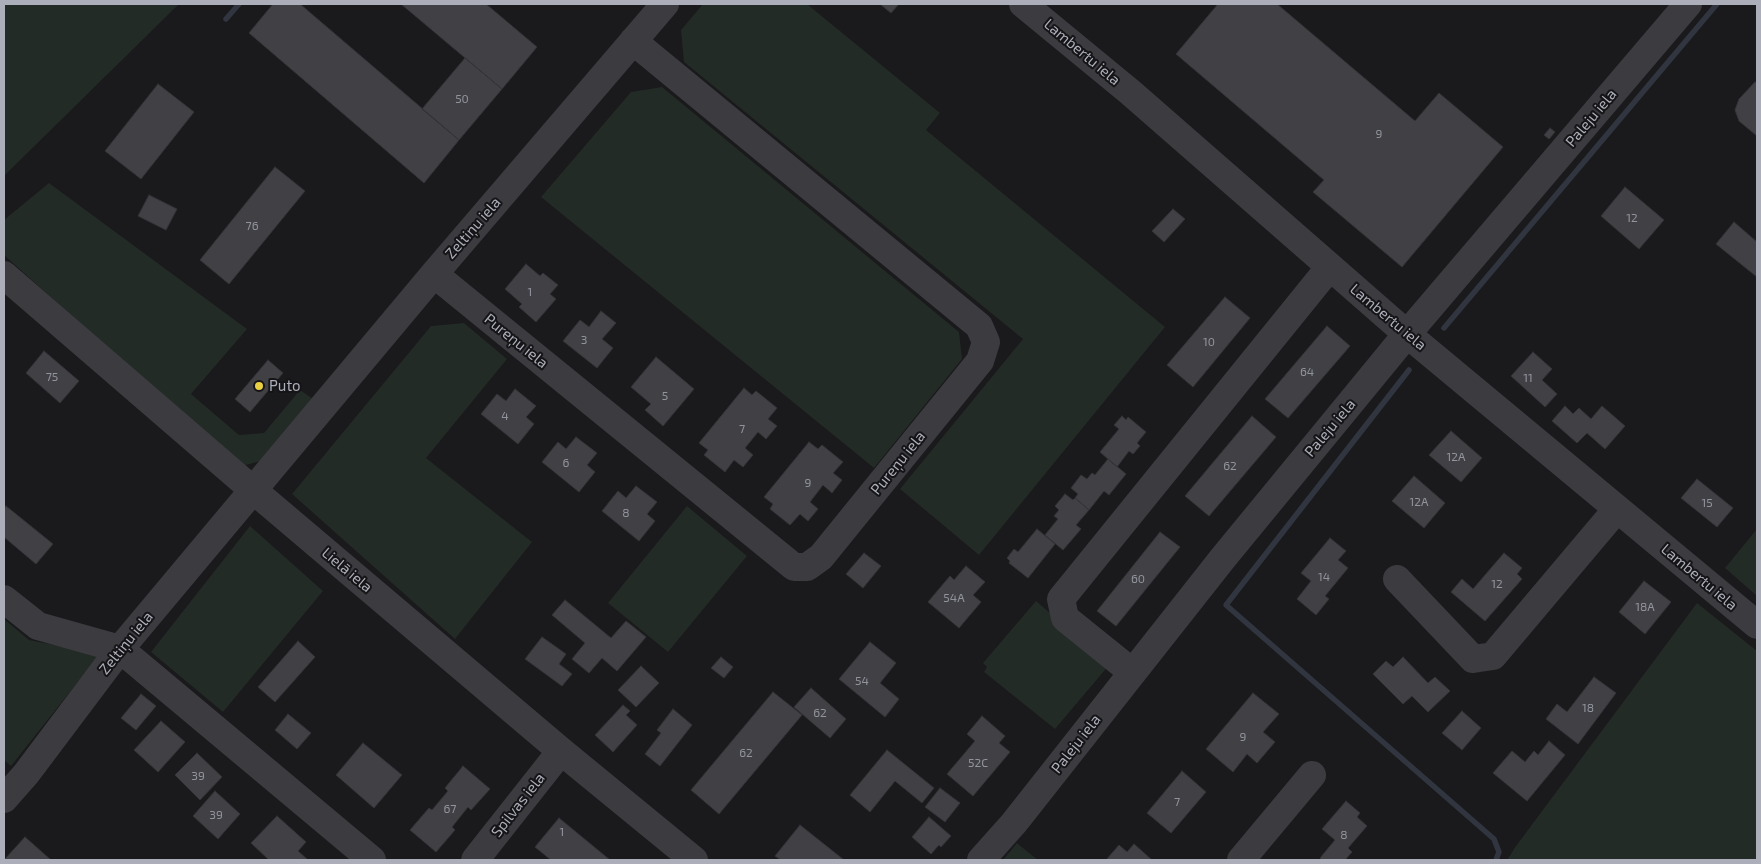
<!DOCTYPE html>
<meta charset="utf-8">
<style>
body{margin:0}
#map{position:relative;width:1761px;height:864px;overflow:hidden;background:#1a191b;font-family:"Exo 2",sans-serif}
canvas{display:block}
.frame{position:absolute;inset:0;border:5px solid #acaeba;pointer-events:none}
</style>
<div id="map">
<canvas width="1761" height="864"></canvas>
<div class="frame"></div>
</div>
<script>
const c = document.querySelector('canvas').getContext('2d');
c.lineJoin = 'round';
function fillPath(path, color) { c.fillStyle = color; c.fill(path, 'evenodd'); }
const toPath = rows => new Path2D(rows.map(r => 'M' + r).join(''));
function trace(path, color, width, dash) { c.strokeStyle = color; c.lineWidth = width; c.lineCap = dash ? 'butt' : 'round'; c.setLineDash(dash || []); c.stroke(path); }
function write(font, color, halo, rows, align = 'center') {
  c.font = font + ' "Exo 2",sans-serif'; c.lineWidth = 4; c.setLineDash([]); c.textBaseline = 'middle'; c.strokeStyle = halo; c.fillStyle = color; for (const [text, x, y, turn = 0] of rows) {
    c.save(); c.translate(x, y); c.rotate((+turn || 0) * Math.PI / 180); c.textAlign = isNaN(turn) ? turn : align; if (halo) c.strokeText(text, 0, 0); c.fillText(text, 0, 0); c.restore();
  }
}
fillPath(toPath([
 [4,4,179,4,4,176],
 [703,4,807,4,940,113,926,130,1165,327,979,555,900,489,1023,339,684,62,681,30],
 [662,87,959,332,962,359,874,468,541,197,631,92],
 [49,183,247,329,191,394,239,435,264,433,300,390,313,399,264,460,246,465,234,462,4,255,4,220],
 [464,323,507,359,426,458,532,542,455,639,292,494,431,326],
 [687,506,747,556,668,652,608,603],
 [250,526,323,591,223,712,151,652],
 [1757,529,1757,596,1725,568],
 [1036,601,1110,664,1055,729,984,672,987,667,983,663],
 [1697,603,1757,651,1757,860,1507,860,1516,846],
 [4,619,29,640,100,654,11,766,4,760],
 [1017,843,1023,848,1038,860,1003,860]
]), '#232b26');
trace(toPath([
 [226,19,239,4],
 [1444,328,1717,4],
 [1409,370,1226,605,1494,839,1499,852,1496,860]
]), '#30353f', 5.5);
const building = toPath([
 [273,4,300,4,459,140,424,183,249,33,273,4],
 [401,4,486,4,537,47,502,89,401,4],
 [880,4,899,4,891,13,880,4],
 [1218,4,1277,4,1415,121,1439,93,1503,147,1402,267,1313,192,1324,180,1176,54,1218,4],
 [465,58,502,89,459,140,422,109,465,58],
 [1755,82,1757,83,1757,136,1739,121,1735,110,1739,99,1755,82],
 [158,84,194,112,141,179,105,151,158,84],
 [1550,128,1555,132,1549,139,1544,135,1550,128],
 [275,167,305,191,229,284,200,260,275,167],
 [1625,187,1664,220,1639,249,1601,216,1625,187],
 [149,195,177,209,166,230,138,216,149,195],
 [1173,209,1185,219,1164,242,1152,231,1173,209],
 [1734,222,1757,242,1757,277,1716,244,1734,222],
 [526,264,540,276,543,273,558,285,550,294,556,299,536,322,519,307,522,304,505,289,526,264],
 [1225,297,1250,318,1193,387,1167,365,1225,297],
 [601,311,616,323,602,339,613,348,597,368,563,341,580,320,589,327,601,311],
 [1327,326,1350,346,1288,418,1265,399,1327,326],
 [44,351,79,381,60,403,26,373,44,351],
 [1533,352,1552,369,1542,380,1557,394,1545,407,1511,376,1533,352],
 [656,357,694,389,663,426,645,410,651,404,631,387,656,357],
 [268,360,283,373,250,412,235,399,268,360],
 [744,388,752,395,756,391,777,408,768,419,777,426,766,439,758,432,745,448,753,455,743,467,734,460,725,472,704,455,708,450,699,443,744,388],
 [515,389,536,406,526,417,534,424,518,444,481,414,497,394,506,401,515,389],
 [1565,406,1573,414,1579,408,1591,419,1602,406,1625,426,1605,449,1587,433,1577,443,1552,421,1565,406],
 [1122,416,1126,420,1128,417,1146,432,1137,443,1140,446,1133,454,1129,451,1117,467,1100,452,1119,429,1114,425,1122,416],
 [1252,416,1276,437,1209,516,1185,496,1252,416],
 [1451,431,1482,458,1461,482,1429,455,1451,431],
 [576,437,597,453,587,465,595,472,579,492,542,462,558,442,566,449,576,437],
 [809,442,818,449,822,445,843,462,833,473,842,480,832,493,823,485,810,502,818,509,808,521,800,514,790,525,770,509,773,504,764,497,809,442],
 [1108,459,1126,474,1109,495,1104,491,1089,510,1075,498,1078,494,1071,488,1081,475,1087,479,1092,473,1095,475,1108,459],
 [1414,476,1445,503,1424,528,1392,501,1414,476],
 [1697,479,1733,508,1717,527,1681,498,1697,479],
 [636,486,657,502,647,514,655,521,639,541,602,511,618,491,626,498,636,486],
 [1065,494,1073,500,1075,498,1089,510,1076,525,1081,529,1063,550,1045,535,1058,519,1054,516,1059,510,1055,506,1065,494],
 [6,506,53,544,36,564,4,537,4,509,6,506],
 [1037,529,1055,544,1028,578,1009,563,1010,561,1007,558,1014,549,1018,552,1037,529],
 [1160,532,1180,547,1116,626,1097,611,1160,532],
 [1330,538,1346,551,1338,560,1348,568,1325,596,1329,599,1316,615,1297,599,1311,581,1301,573,1330,538],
 [864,553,881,566,863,588,846,574,864,553],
 [1504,553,1522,568,1517,574,1522,579,1485,621,1451,592,1462,579,1473,589,1504,553],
 [966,566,985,582,973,595,981,602,959,628,928,602,950,576,954,580,966,566],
 [1644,581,1671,602,1645,634,1619,612,1644,581],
 [565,600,611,638,626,621,646,637,617,671,602,658,589,673,572,659,585,643,552,615,565,600],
 [542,637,566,654,559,664,572,674,562,686,525,659,542,637],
 [298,641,315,657,275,702,258,687,298,641],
 [870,642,896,663,880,683,899,699,885,717,839,679,870,642],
 [721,657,733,667,724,678,711,668,721,657],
 [1403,657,1428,683,1435,677,1450,691,1428,712,1412,696,1403,704,1373,674,1386,661,1393,667,1403,657],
 [641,666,659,683,636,707,618,690,641,666],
 [1594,677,1616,693,1578,744,1546,719,1557,704,1567,712,1594,677],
 [811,688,846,719,830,738,794,707,811,688],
 [773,692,802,715,719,814,691,790,773,692],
 [1253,693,1279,714,1263,732,1275,742,1257,763,1247,754,1233,772,1206,749,1253,693],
 [141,694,156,706,136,730,121,718,141,694],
 [623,705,630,711,626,715,637,725,613,752,595,735,623,705],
 [673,709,692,725,660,766,645,754,661,733,657,730,673,709],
 [1462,711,1481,728,1462,750,1442,733,1462,711],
 [288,714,311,733,297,749,275,730,288,714],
 [982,716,1005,736,999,743,1010,752,973,796,947,774,975,741,967,734,982,716],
 [161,721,185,742,158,772,134,750,161,721],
 [1549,741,1565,755,1527,801,1493,773,1512,751,1525,762,1534,751,1538,755,1549,741],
 [363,743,402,775,374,808,336,775,363,743],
 [887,750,934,788,922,803,895,781,870,812,850,795,887,750],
 [197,753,222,777,200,800,175,775,197,753],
 [463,766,490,789,471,810,468,807,452,827,455,830,436,852,410,830,429,808,432,810,448,791,445,788,463,766],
 [1182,771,1206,792,1171,833,1147,813,1182,771],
 [940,788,960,803,945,822,925,807,940,788],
 [215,791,240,814,218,839,193,816,215,791],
 [1346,801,1360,813,1357,817,1367,826,1348,848,1352,852,1345,860,1322,860,1320,858,1335,840,1322,829,1346,801],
 [277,816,306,842,298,851,308,860,269,860,251,843,277,816],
 [929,817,951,836,941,847,939,845,931,854,912,837,929,817],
 [559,818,610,860,551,860,535,847,559,818],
 [800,825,844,860,781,860,775,856,800,825],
 [25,837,51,860,4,860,25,837],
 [1134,844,1152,860,1106,860,1119,845,1127,852,1134,844]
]);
fillPath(building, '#414145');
trace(building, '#343337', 1);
trace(toPath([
 [1023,4,1130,92,1407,334,1757,625],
 [434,274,794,567,807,567,821,557,980,361,986,342,979,326,633,41],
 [4,275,253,490,561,751,694,860],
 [1397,579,1473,659,1493,656,1617,509],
 [4,599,38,626,120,649,372,860],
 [1132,672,1065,618,1061,599,1329,268],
 [4,799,26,774,120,649,434,274,665,4],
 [475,860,561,751],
 [981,860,1014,823,1223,558,1407,334,1688,4],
 [1241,860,1312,775]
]), '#3b3b40', 28);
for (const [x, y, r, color] of [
 [259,386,5,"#ead143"]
]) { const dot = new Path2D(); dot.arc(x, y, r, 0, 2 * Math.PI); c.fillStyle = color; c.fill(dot); trace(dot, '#151416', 2); }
write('12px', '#91939d', null, [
 ["50",462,99],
 ["9",1379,134],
 ["12",1632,218],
 ["76",252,226],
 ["1",530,292],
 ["3",584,340],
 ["10",1209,342],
 ["64",1307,372],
 ["75",52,377],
 ["11",1528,378],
 ["5",665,396],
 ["4",505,416],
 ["7",742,429],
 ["12A",1456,457],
 ["6",566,463],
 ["62",1230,466],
 ["9",808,483],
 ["12A",1419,502],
 ["15",1707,503],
 ["8",626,513],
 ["14",1324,577],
 ["60",1138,579],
 ["12",1497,584],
 ["54A",954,598],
 ["18A",1645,607],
 ["54",862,681],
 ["18",1588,708],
 ["62",820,713],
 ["9",1243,737],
 ["62",746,753],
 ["52C",978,763],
 ["39",198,776],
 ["7",1177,802],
 ["67",450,809],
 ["39",216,815],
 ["1",562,832],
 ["8",1344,835]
]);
write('15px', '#acaeba', '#151416', [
 ["Lambertu iela",1082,52,40],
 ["Paleju iela",1591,118,-50],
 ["Zeltiņu iela",473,228,-49],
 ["Lambertu iela",1388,317,40],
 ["Pureņu iela",516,341,39],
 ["Paleju iela",1330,428,-50],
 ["Pureņu iela",898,463,-51],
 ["Lielā iela",347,570,40],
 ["Lambertu iela",1699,577,40],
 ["Zeltiņu iela",126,643,-51],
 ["Paleju iela",1076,744,-52],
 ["Spilvas iela",518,805,-52]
]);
write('15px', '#acaeba', '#151416', [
 ["Puto",269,386]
], 'left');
</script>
